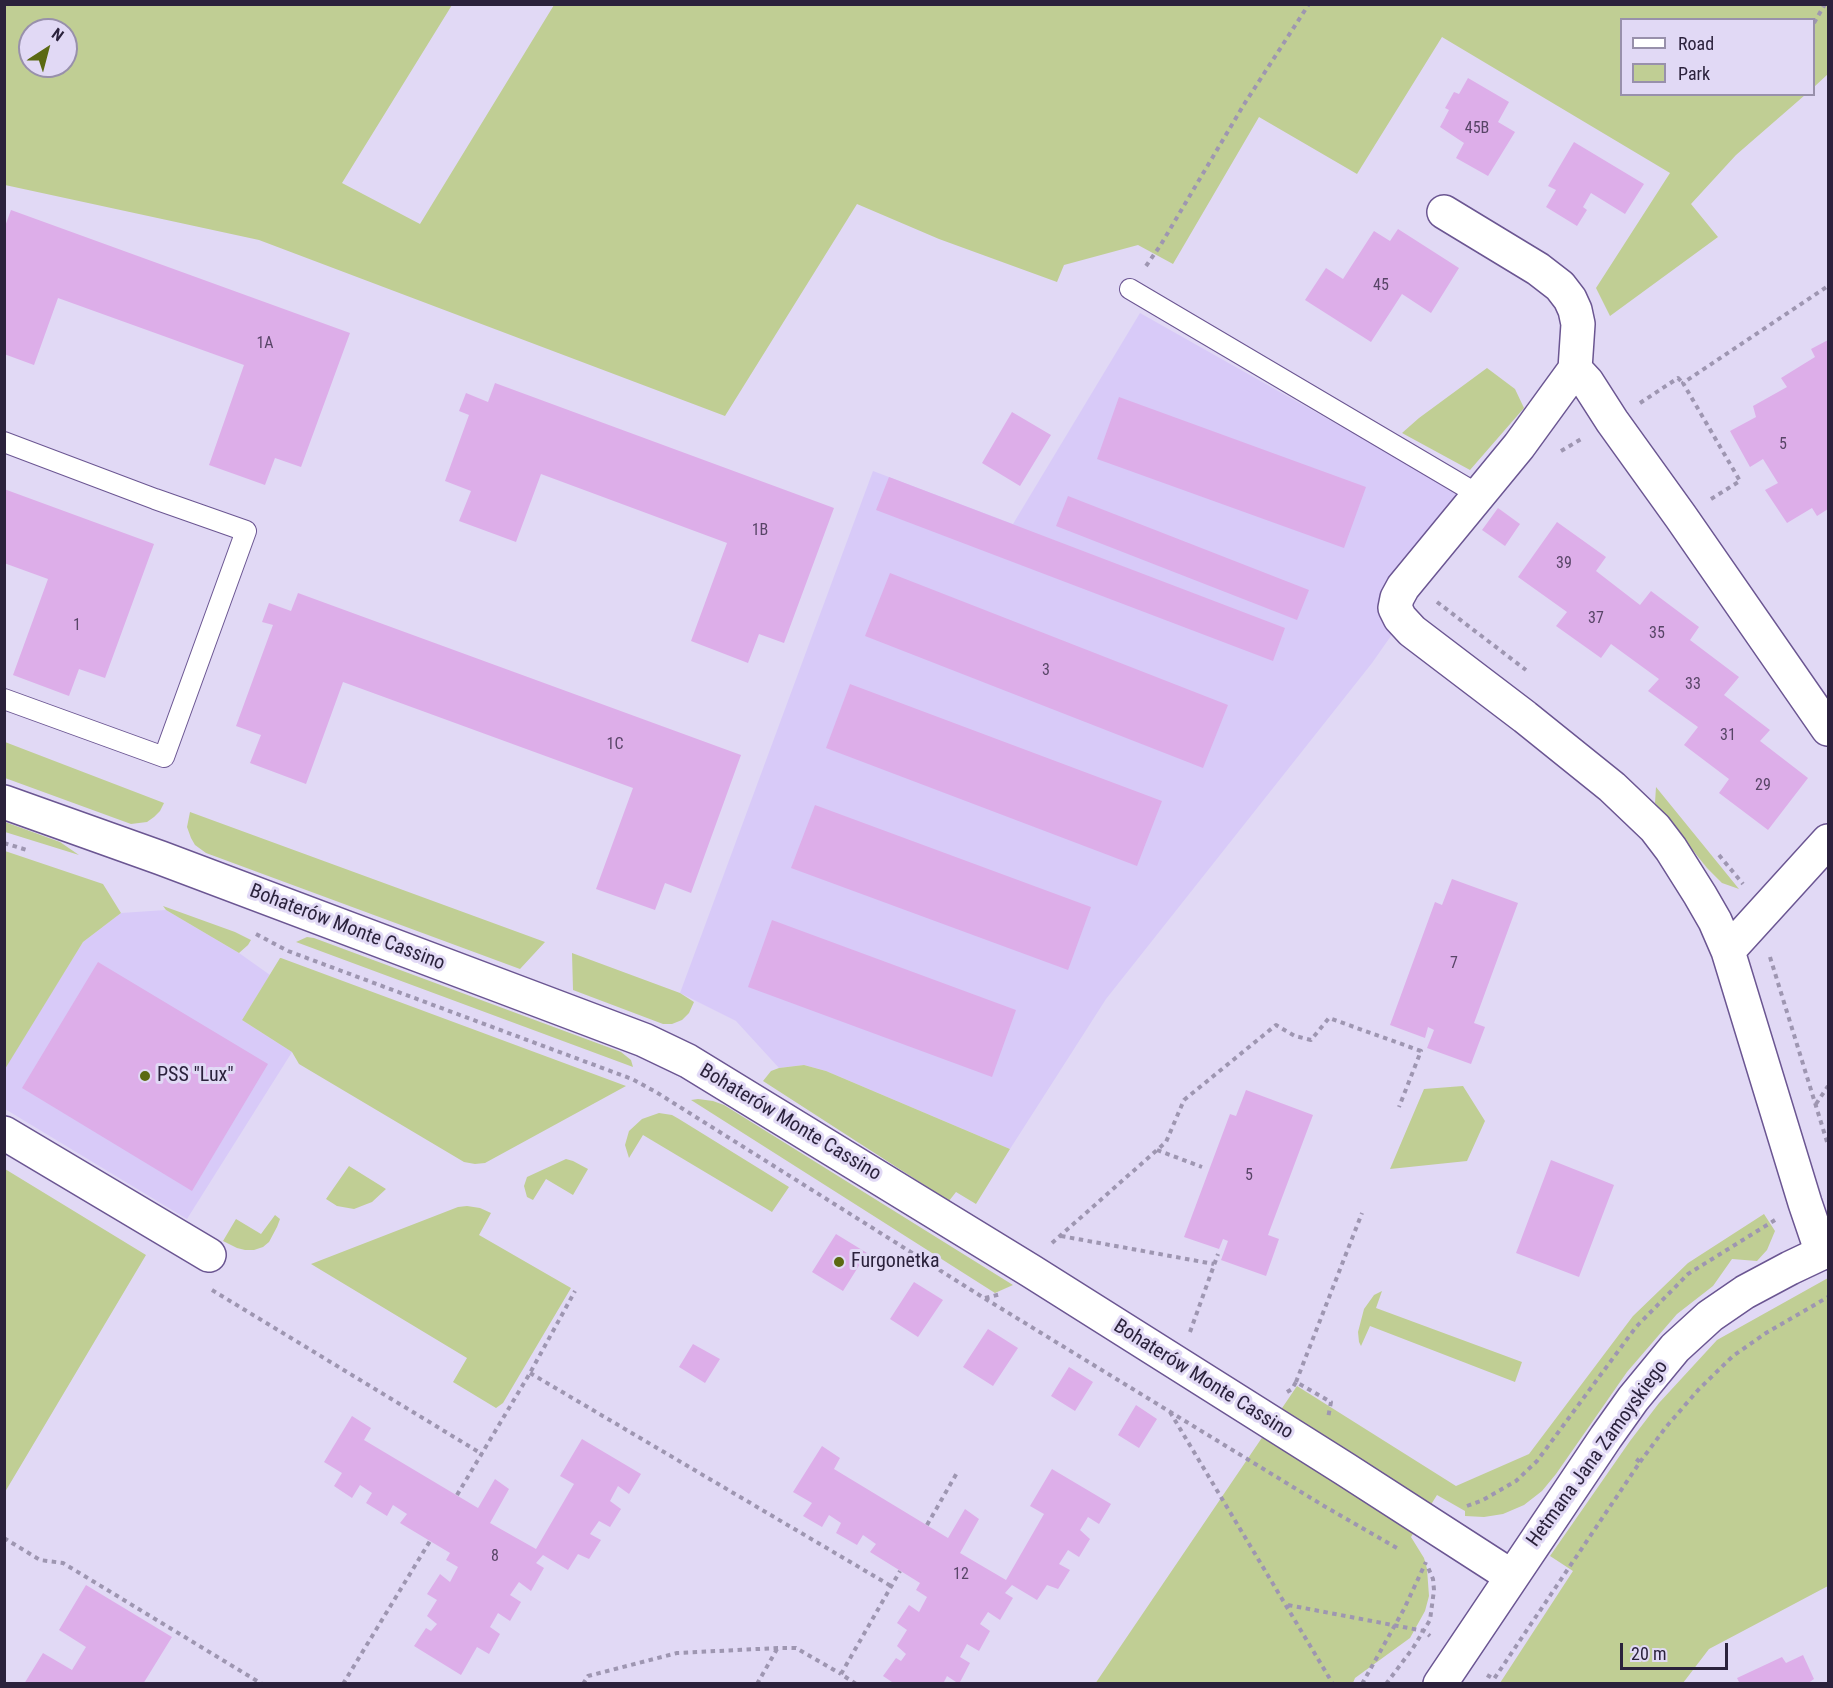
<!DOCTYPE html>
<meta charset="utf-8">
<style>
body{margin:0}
#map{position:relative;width:1833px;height:1688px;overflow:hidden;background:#e1d9f5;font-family:"Roboto Condensed",sans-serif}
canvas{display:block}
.frame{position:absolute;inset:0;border:6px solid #2b223c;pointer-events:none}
.legend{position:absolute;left:1620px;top:18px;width:195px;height:78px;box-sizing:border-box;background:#e1d9f5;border:2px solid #9890ab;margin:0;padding:8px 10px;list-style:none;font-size:18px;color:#2b223c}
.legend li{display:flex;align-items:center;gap:12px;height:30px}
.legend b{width:30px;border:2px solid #9890ab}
.north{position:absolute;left:18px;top:18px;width:60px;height:60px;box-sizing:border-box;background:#e1d9f5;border:2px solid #9890ab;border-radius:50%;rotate:36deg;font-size:16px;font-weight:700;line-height:24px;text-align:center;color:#2b223c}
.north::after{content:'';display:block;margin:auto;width:21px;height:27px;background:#5b6912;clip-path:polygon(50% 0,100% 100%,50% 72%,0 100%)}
.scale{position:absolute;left:1620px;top:1643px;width:108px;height:27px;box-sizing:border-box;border:3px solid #2b223c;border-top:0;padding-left:8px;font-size:18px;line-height:21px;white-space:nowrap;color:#2b223c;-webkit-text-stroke:4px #e1d9f5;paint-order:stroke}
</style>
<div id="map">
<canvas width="1833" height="1688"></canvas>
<div class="frame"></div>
<ul class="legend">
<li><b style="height:8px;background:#fff"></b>Road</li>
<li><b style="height:16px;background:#c0ce94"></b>Park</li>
</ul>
<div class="north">N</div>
<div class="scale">20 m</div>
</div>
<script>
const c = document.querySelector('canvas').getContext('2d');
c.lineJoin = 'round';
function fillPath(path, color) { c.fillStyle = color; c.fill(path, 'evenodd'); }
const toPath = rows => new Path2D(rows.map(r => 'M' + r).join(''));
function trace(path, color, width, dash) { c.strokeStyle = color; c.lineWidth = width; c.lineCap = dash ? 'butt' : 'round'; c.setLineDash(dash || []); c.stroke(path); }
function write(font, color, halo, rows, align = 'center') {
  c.font = font + ' "Roboto Condensed",sans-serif'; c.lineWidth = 6; c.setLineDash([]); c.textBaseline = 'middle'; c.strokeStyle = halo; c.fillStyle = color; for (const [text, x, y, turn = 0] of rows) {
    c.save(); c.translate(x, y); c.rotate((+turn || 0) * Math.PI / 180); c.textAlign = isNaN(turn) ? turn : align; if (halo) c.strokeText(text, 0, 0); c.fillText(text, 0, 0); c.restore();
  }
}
fillPath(toPath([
 [1140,313,1482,506,1372,663,1106,999,1010,1149,826,1071,804,1065,779,1068,736,1021,680,993,873,471,1013,524],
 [166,910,239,953,270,975,242,1020,292,1052,187,1219,5,1109,4,1069,83,942,121,913]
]), '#d8caf8');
fillPath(toPath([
 [5,4,452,5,342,183,420,224,554,5,1828,5,1828,74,1814,87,1814,20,1622,20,1622,94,1805,95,1736,155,1691,204,1718,237,1610,316,1596,288,1670,173,1442,37,1357,174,1259,117,1173,264,1138,245,1064,265,1057,282,939,239,857,204,725,416,259,240,5,185],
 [30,30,66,30,66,66,30,66],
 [1487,368,1515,389,1524,408,1470,470,1402,433,1419,418],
 [5,742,164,803,160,811,154,817,147,822,131,824,5,778],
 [1656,787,1739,889,1722,883,1707,868,1655,803],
 [190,812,545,942,520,969,206,853,195,845,191,838,187,827],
 [5,822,60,842,79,855,5,832],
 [5,851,103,884,121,913,83,942,5,1069],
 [163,906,235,932,251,940,248,945,239,953,166,910],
 [307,937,314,938,621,1052,631,1060,633,1067,296,942],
 [572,953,680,993,694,1002,689,1013,682,1020,672,1024,663,1024,573,990],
 [280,958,281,958,626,1086,485,1163,475,1164,464,1162,299,1064,292,1052,242,1020],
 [804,1065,826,1071,1010,1149,976,1204,956,1192,949,1201,763,1081,771,1071,779,1068],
 [1463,1086,1485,1121,1467,1161,1390,1169,1424,1089],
 [698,1099,713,1101,724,1105,1013,1285,995,1293,691,1100],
 [659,1113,672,1115,679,1119,789,1187,772,1212,643,1135,629,1158,625,1145,629,1131,642,1119],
 [566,1159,573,1161,588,1169,573,1195,546,1179,533,1200,527,1197,524,1186,527,1177],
 [349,1166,386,1189,372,1202,354,1209,337,1206,326,1199],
 [5,1169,146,1255,5,1492],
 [467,1206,480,1208,491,1213,479,1235,571,1288,503,1403,496,1408,453,1382,467,1358,311,1264,458,1207],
 [1764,1214,1775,1231,1767,1250,1757,1261,1732,1259,1713,1286,1677,1314,1627,1372,1556,1474,1542,1491,1524,1505,1503,1514,1484,1517,1465,1516,1465,1511,1437,1495,1411,1537,1424,1558,1427,1569,1429,1596,1425,1611,1410,1638,1355,1678,1353,1683,1095,1684,1297,1386,1456,1486,1529,1454,1633,1316,1688,1263],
 [275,1215,280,1219,277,1227,269,1242,263,1247,254,1250,245,1250,237,1248,223,1241,236,1219,261,1234],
 [1828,1278,1828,1586,1709,1649,1683,1683,1500,1683,1573,1571,1550,1556,1630,1441,1659,1403,1717,1340],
 [1382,1291,1376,1308,1522,1362,1515,1382,1370,1326,1361,1346,1359,1342,1358,1332,1364,1309,1374,1295]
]), '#c0ce94');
fillPath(toPath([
 [1468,78,1509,102,1498,122,1515,132,1488,176,1456,158,1464,143,1440,127,1449,110,1445,108,1454,92,1459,94],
 [1574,142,1644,184,1625,214,1591,193,1583,207,1587,210,1577,226,1546,207,1556,190,1548,186],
 [11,210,350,333,301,467,275,458,265,485,209,465,244,365,58,298,34,365,4,354,4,229],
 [1398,229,1459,268,1431,313,1402,294,1371,342,1305,300,1326,268,1343,279,1374,231,1390,241],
 [1828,340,1828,509,1817,516,1812,508,1787,523,1765,490,1778,483,1763,459,1750,467,1730,431,1756,417,1753,406,1787,387,1781,378,1815,357,1811,349],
 [495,383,834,508,784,643,759,634,748,663,691,641,727,543,541,474,516,542,459,521,471,491,445,481,469,415,459,411,466,393,488,402],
 [1119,397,1366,487,1344,548,1097,459],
 [1012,412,1051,435,1020,486,982,463],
 [889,477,1285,628,1273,661,876,510],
 [4,489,154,544,105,678,79,669,69,696,13,675,48,579,4,563],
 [1068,496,1309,590,1297,620,1056,526],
 [1498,508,1520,524,1505,546,1482,530],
 [1557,522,1606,557,1596,571,1640,605,1651,591,1699,627,1690,640,1739,677,1724,695,1770,730,1760,741,1808,778,1768,830,1719,793,1729,779,1684,745,1698,727,1648,691,1659,679,1611,644,1601,658,1556,626,1567,612,1518,577],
 [890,573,1228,705,1203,768,865,636],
 [298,593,741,755,691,893,665,883,655,910,596,889,633,788,343,682,306,784,250,763,261,735,236,726,273,625,262,622,269,603,291,611],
 [850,684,1162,801,1137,866,826,748],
 [815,805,1091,907,1068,970,791,868],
 [1452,879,1518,903,1474,1023,1485,1027,1471,1064,1427,1048,1434,1030,1428,1027,1425,1038,1390,1025,1435,902,1442,905],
 [772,920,1016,1010,992,1077,748,987],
 [98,962,268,1064,192,1191,22,1088],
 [1246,1090,1313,1115,1268,1235,1279,1239,1266,1276,1221,1260,1228,1241,1223,1239,1219,1249,1184,1237,1230,1114,1236,1116],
 [1551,1160,1614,1185,1579,1277,1516,1253],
 [836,1234,867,1253,843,1291,812,1272],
 [914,1282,943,1300,918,1337,890,1319],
 [988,1329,1018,1348,993,1386,963,1367],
 [693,1344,720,1359,705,1383,679,1367],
 [1069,1367,1093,1382,1075,1411,1051,1396],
 [1136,1405,1157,1419,1139,1448,1118,1435],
 [352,1416,371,1428,364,1440,478,1508,495,1479,509,1489,490,1523,536,1549,574,1484,560,1476,582,1439,641,1474,629,1494,618,1486,610,1501,621,1509,610,1527,599,1521,590,1534,601,1540,589,1559,578,1554,568,1570,543,1555,536,1563,544,1568,531,1591,519,1582,510,1595,521,1602,510,1621,498,1613,490,1627,500,1634,489,1654,477,1647,461,1675,414,1646,426,1628,431,1631,437,1624,427,1616,437,1600,427,1594,440,1574,450,1582,458,1567,446,1560,450,1553,400,1523,407,1514,393,1505,387,1516,366,1503,372,1493,360,1485,352,1498,334,1486,342,1473,324,1462],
 [822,1446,840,1458,834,1469,948,1538,965,1509,979,1519,960,1553,1006,1580,1044,1514,1030,1506,1052,1469,1111,1504,1099,1524,1088,1517,1080,1530,1090,1539,1079,1557,1068,1550,1059,1564,1070,1570,1058,1589,1047,1585,1037,1600,1012,1585,1005,1593,1013,1598,1000,1620,988,1612,980,1624,990,1631,979,1651,967,1644,960,1657,970,1663,959,1684,947,1676,943,1684,895,1684,883,1676,896,1658,901,1661,906,1654,897,1646,907,1630,897,1623,909,1605,919,1612,927,1597,916,1590,920,1583,870,1552,876,1544,863,1535,857,1545,836,1533,841,1523,829,1515,822,1527,803,1516,812,1503,793,1492],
 [86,1585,172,1637,143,1684,24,1684,43,1653,72,1670,86,1647,59,1630],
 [1803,1655,1814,1679,1807,1684,1740,1684,1737,1678,1782,1657,1786,1663]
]), '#ddaee9');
const lane = toPath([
 [1130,289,1479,495],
 [4,442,155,499,246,531,164,757,4,699]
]);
const street = toPath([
 [1444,212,1538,269,1560,286,1570,299,1575,310,1578,324,1575,369,1519,446,1403,587,1397,598,1395,608,1400,618,1412,631,1525,717,1612,787,1655,828,1671,849,1700,895,1715,921,1728,951,1805,1203,1822,1253],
 [1575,369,1587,382,1612,421,1681,517,1828,729],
 [1728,951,1828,841],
 [4,1133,209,1255]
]);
const secondary = toPath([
 [4,802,161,858,538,1000,644,1040,688,1061,1031,1271,1345,1469,1511,1576],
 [1440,1684,1606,1437,1633,1399,1675,1348,1710,1316,1745,1292,1790,1268,1828,1250]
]);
trace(lane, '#6b5692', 22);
trace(street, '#6b5692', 36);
trace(secondary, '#6b5692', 36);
trace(toPath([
 [1814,23,1825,4],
 [1146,266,1160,246,1243,106,1309,4],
 [1640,403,1678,378,1683,383],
 [1561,451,1583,438],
 [1711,499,1740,481,1683,383,1828,286],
 [1437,602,1526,670],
 [4,843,27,850],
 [1719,855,1743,884],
 [256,934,288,951,632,1079,656,1092,984,1298,1324,1506,1397,1548],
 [1770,957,1828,1145],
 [1816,1104,1828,1086],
 [1157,1150,1202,1167],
 [1061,1236,1214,1264],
 [1052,1243,1166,1142,1184,1100,1276,1025,1295,1036,1311,1040,1329,1018,1421,1051,1399,1107],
 [212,1290,482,1454],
 [985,1298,1001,1294],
 [1190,1332,1218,1254],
 [530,1373,891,1586],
 [1296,1382,1362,1213],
 [1287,1392,1292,1389,1296,1382,1331,1402,1328,1418],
 [1170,1412,1333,1684],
 [1640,1462,1666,1427,1699,1389,1733,1356,1766,1333,1828,1297],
 [457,1495,530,1373,575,1291],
 [1467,1506,1483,1500,1516,1481,1537,1461,1636,1327,1688,1274,1775,1220],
 [927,1525,958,1471],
 [4,1538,40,1560,63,1563,262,1684],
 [1288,1605,1424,1631,1430,1636],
 [1487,1675,1494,1679,1640,1462,1634,1457],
 [343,1684,430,1541],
 [583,1684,588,1676,677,1653,778,1648,796,1648,841,1674],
 [757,1684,777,1649],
 [856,1684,841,1674,900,1571],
 [1362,1684,1404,1609,1426,1562],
 [1386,1684,1413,1648,1430,1620,1434,1590,1433,1579,1427,1565]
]), '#9e96b1', 4, [4.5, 4.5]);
trace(lane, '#fff', 20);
trace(street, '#fff', 33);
trace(secondary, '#fff', 33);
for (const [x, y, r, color] of [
 [145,1076,6,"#5b6912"],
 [839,1262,6,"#5b6912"]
]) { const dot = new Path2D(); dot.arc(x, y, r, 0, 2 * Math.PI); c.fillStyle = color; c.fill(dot); trace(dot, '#e1d9f5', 2); }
write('16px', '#584567', null, [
 ["45B",1477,129],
 ["45",1381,286],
 ["1A",265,344],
 ["5",1783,445],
 ["1B",760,531],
 ["39",1564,564],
 ["37",1596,619],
 ["1",77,626],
 ["35",1657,634],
 ["3",1046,671],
 ["33",1693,685],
 ["31",1728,736],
 ["1C",615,745],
 ["29",1763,786],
 ["7",1454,964],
 ["5",1249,1176],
 ["8",495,1557],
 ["12",961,1575]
]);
write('20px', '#2b223c', '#e1d9f5', [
 ["Bohaterów Monte Cassino",347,928,21],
 ["Bohaterów Monte Cassino",790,1123,31],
 ["Bohaterów Monte Cassino",1203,1380,32],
 ["Hetmana Jana Zamoyskiego",1598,1454,-54]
]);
write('20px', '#2b223c', '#e1d9f5', [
 ["PSS \"Lux\"",157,1076],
 ["Furgonetka",851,1262]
], 'left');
</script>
